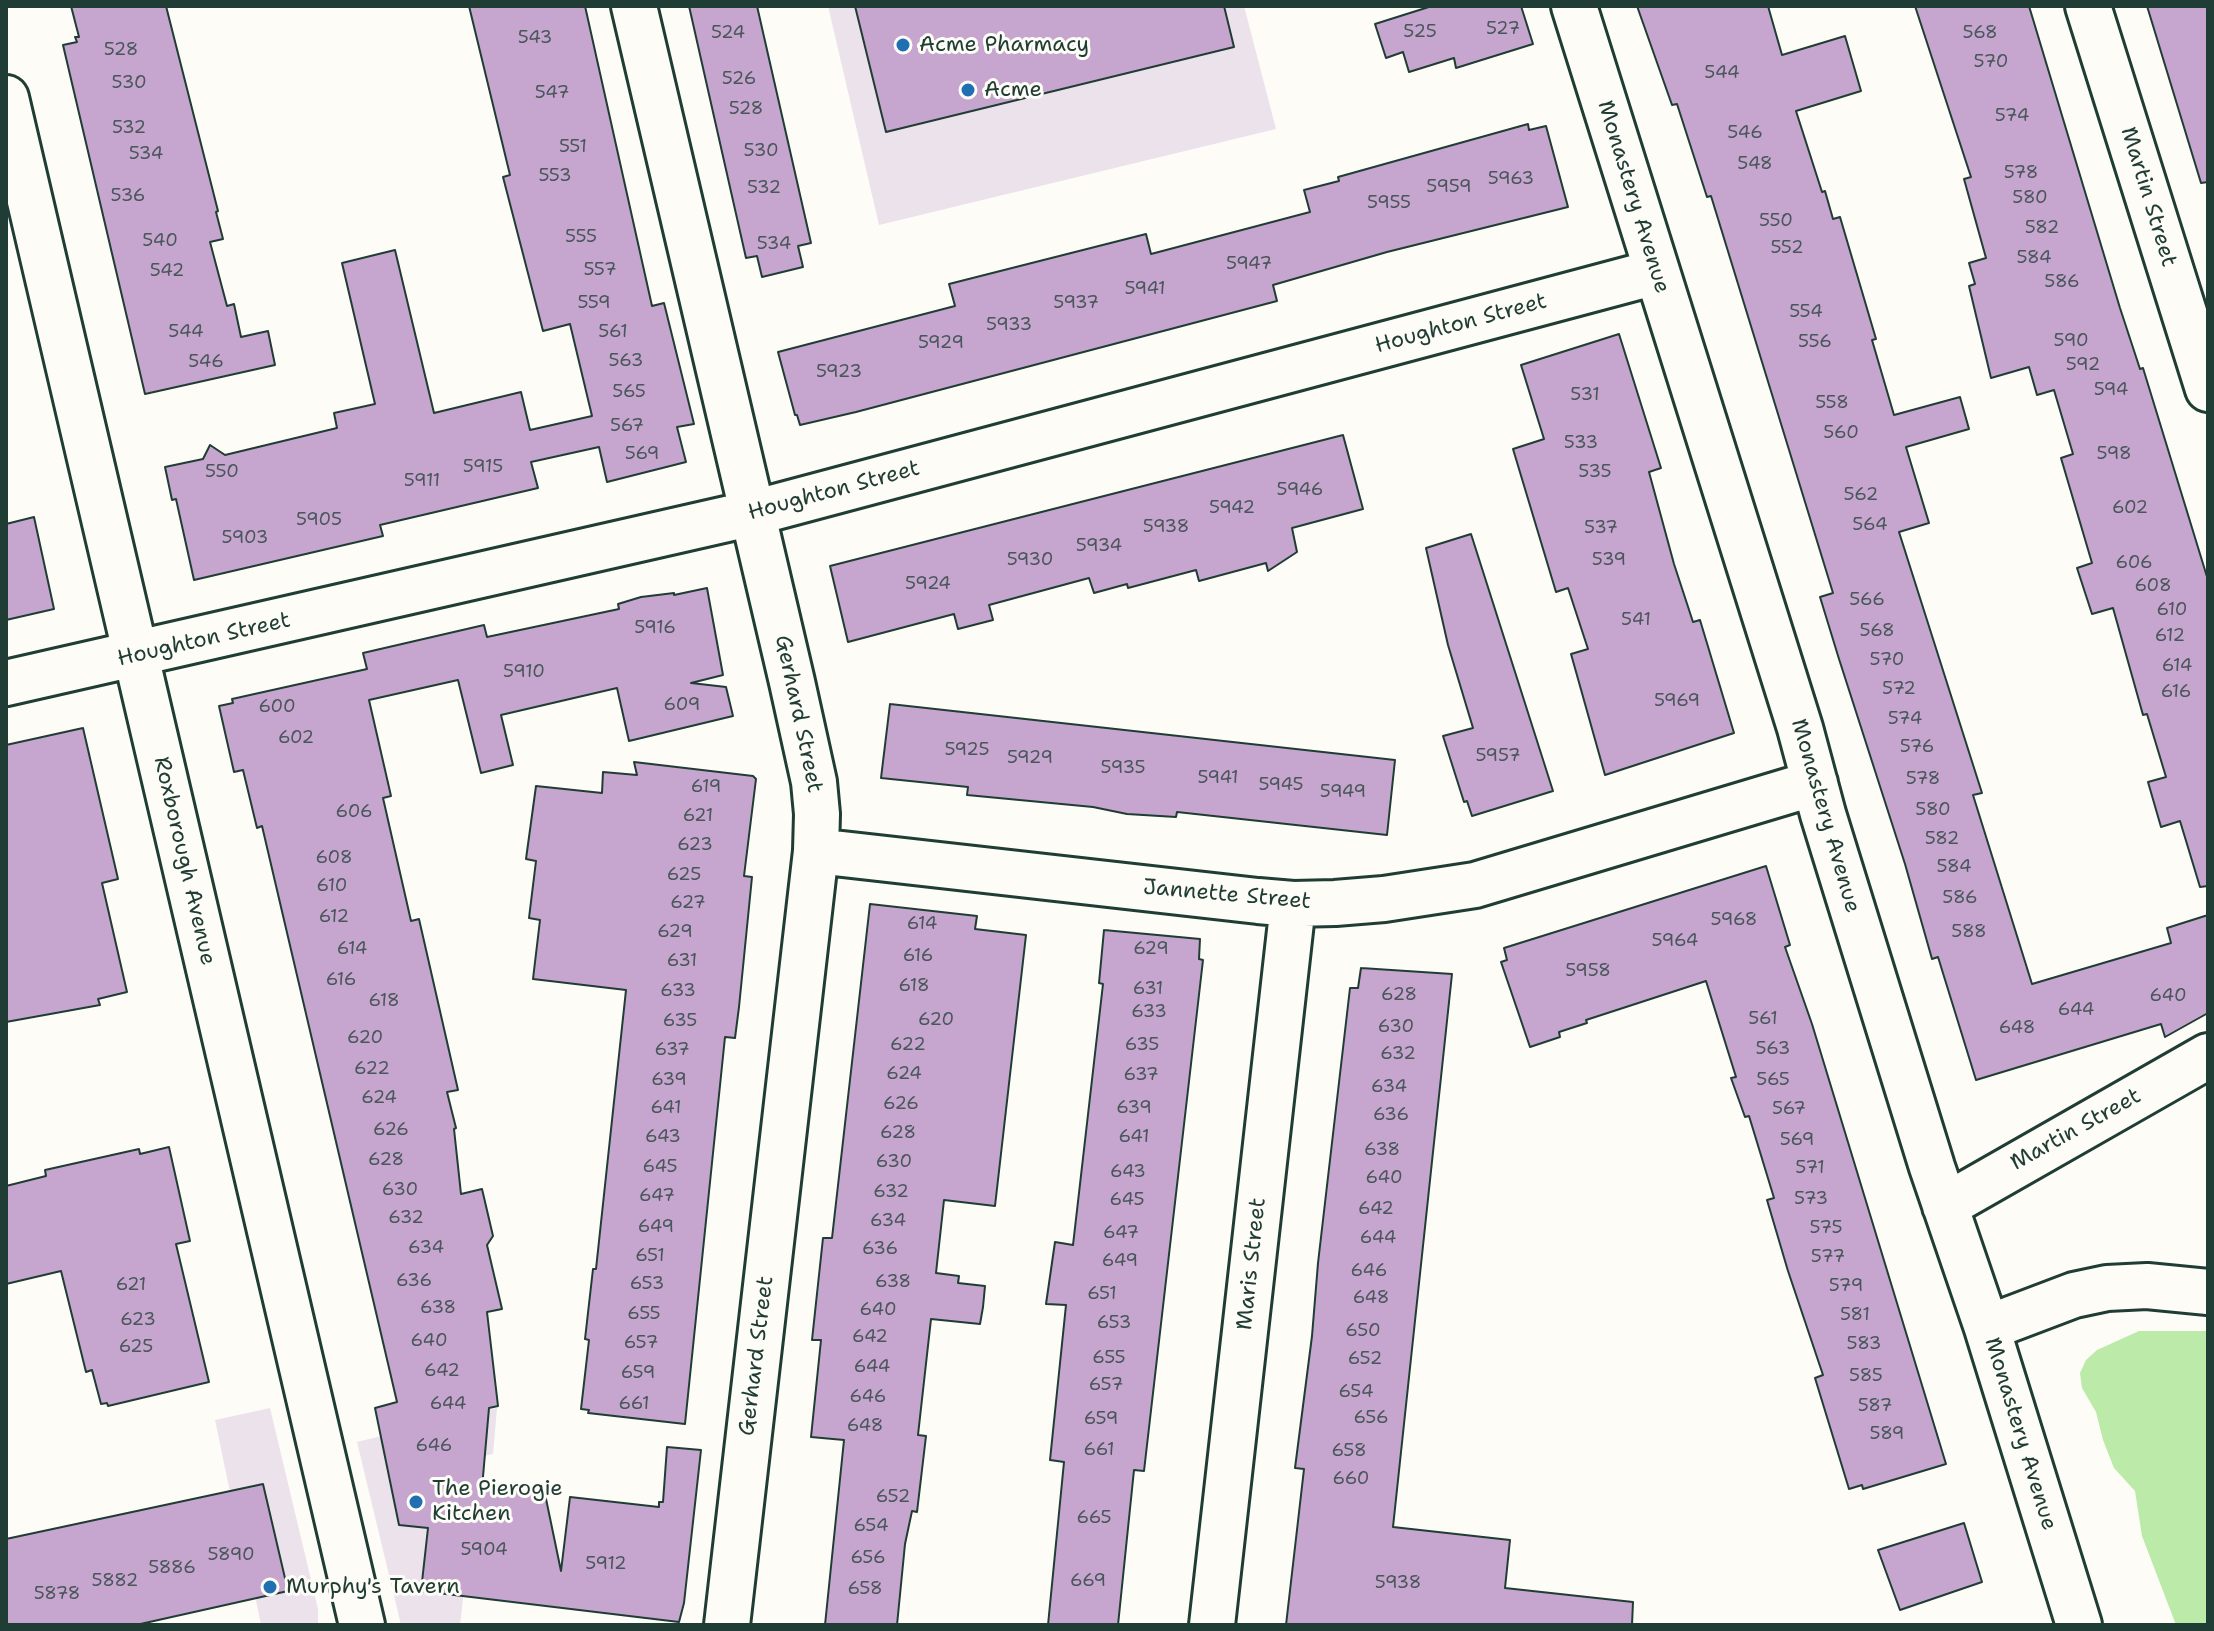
<!DOCTYPE html>
<style>
body{margin:0}
#map{position:relative;width:2214px;height:1631px;overflow:hidden;background:#fdfcf7;font-family:"Shantell Sans",sans-serif}
canvas{display:block}
.frame{position:absolute;inset:0;border:8px solid #1f3d34;pointer-events:none}
</style>
<div id="map">
<canvas width="2214" height="1631"></canvas>
<div class="frame"></div>
</div>
<script>
const c = document.querySelector('canvas').getContext('2d');
c.lineJoin = 'round';
function fillPath(path, color) { c.fillStyle = color; c.fill(path, 'evenodd'); }
const toPath = rows => new Path2D(rows.map(r => 'M' + r).join(''));
function trace(path, color, width, dash) { c.strokeStyle = color; c.lineWidth = width; c.lineCap = dash ? 'butt' : 'round'; c.setLineDash(dash || []); c.stroke(path); }
function write(font, color, halo, rows, align = 'center') {
  c.font = font + ' "Shantell Sans",sans-serif'; c.lineWidth = 6; c.setLineDash([]); c.textBaseline = 'middle'; c.strokeStyle = halo; c.fillStyle = color; for (const [text, x, y, turn = 0] of rows) {
    c.save(); c.translate(x, y); c.rotate((+turn || 0) * Math.PI / 180); c.textAlign = isNaN(turn) ? turn : align; if (halo) c.strokeText(text, 0, 0); c.fillText(text, 0, 0); c.restore();
  }
}
fillPath(toPath([
 [828,6,1244,6,1276,129,879,225],
 [270,1408,318,1609,318,1625,261,1625,235,1498,230,1492,215,1420],
 [497,1408,493,1454,479,1457,460,1625,401,1625,357,1442]
]), '#ece2eb');
fillPath(toPath([
 [2139,1331,2208,1331,2208,1625,2176,1625,2142,1536,2135,1491,2114,1468,2103,1440,2096,1412,2082,1388,2080,1373,2086,1360,2097,1350]
]), '#bbeaa9');
const building = toPath([
 [71,6,166,6,218,211,216,212,223,239,210,242,227,306,234,304,241,337,268,331,275,365,145,394,63,45,77,42,75,37,79,37,71,6],
 [469,6,585,6,652,306,664,303,694,424,677,427,686,462,607,482,599,447,531,462,538,488,380,525,383,536,194,580,176,499,172,500,165,467,203,459,210,445,225,455,337,428,334,413,375,404,342,263,395,250,434,413,521,392,530,430,592,416,570,324,543,331,503,177,510,175,469,6],
 [689,6,757,6,811,243,798,246,803,267,762,277,757,256,746,258,689,6],
 [855,6,1224,6,1234,47,886,132,855,6],
 [1432,6,1521,6,1533,44,1456,68,1454,58,1409,72,1403,52,1386,58,1375,24,1432,6],
 [1637,6,1768,6,1782,55,1845,36,1861,91,1796,111,1822,192,1825,191,1833,219,1840,217,1876,339,1872,340,1894,415,1960,397,1969,429,1906,447,1929,523,1899,532,1982,793,1973,795,2032,984,2171,943,2167,928,2208,915,2208,1013,2165,1037,2161,1024,1976,1080,1938,957,1932,959,1905,864,1839,659,1820,597,1833,593,1711,196,1707,197,1677,104,1672,105,1637,6],
 [1915,6,2029,6,2120,308,2140,369,2143,368,2208,580,2208,886,2200,887,2180,821,2161,827,2148,782,2166,777,2147,714,2143,715,2113,608,2092,614,2077,568,2092,563,2061,458,2073,454,2054,390,2037,395,2029,367,1991,378,1969,286,1975,284,1969,263,1986,258,1964,179,1971,177,1915,6],
 [2147,6,2208,6,2208,182,2201,183,2147,6],
 [1528,124,1529,130,1546,126,1568,207,1387,252,1273,285,1277,301,856,412,800,425,797,415,795,415,778,352,955,306,949,284,1146,234,1151,254,1310,212,1304,190,1339,181,1338,177,1528,124],
 [1619,334,1661,468,1649,472,1674,564,1693,622,1700,620,1734,733,1605,775,1571,654,1588,649,1568,588,1556,592,1513,449,1544,439,1521,365,1619,334],
 [1343,435,1363,509,1292,528,1297,552,1268,571,1266,563,1199,581,1196,570,1128,588,1127,584,1094,593,1089,578,989,605,993,620,958,629,954,614,848,642,830,566,1343,435],
 [34,517,54,609,6,620,6,524,34,517],
 [1471,534,1553,791,1472,816,1467,801,1464,802,1443,736,1473,728,1448,645,1426,548,1471,534],
 [707,588,723,675,691,683,726,687,733,716,629,741,617,688,501,715,513,765,481,773,458,680,369,700,391,796,383,798,411,921,419,919,458,1090,447,1092,456,1128,454,1129,461,1194,482,1189,493,1236,487,1245,502,1309,487,1312,498,1406,489,1408,482,1488,545,1494,561,1571,570,1497,659,1507,659,1502,663,1502,667,1447,701,1450,684,1603,679,1622,421,1591,428,1528,399,1525,375,1408,397,1402,262,826,257,828,243,770,234,772,219,706,233,703,232,699,367,669,363,653,484,625,487,637,619,609,618,604,641,597,674,593,674,595,707,588],
 [890,704,1395,760,1387,835,1177,812,1176,817,1127,814,1093,807,967,795,968,787,881,778,890,704],
 [83,728,118,879,102,883,127,992,98,999,100,1005,6,1022,6,745,83,728],
 [634,762,753,776,756,779,744,876,752,877,739,1007,735,1038,725,1037,685,1424,588,1413,589,1410,581,1409,589,1340,585,1339,593,1269,596,1269,626,990,533,979,540,920,529,918,536,861,526,859,536,786,602,793,603,772,637,775,634,762],
 [1766,866,1790,945,1785,947,1812,1024,1946,1464,1863,1489,1862,1485,1849,1489,1815,1378,1823,1375,1788,1271,1767,1200,1774,1198,1749,1116,1745,1117,1731,1078,1736,1077,1706,981,1586,1020,1587,1023,1559,1032,1560,1037,1530,1047,1501,962,1507,960,1504,948,1766,866],
 [870,904,977,916,975,929,1026,935,995,1206,944,1200,936,1273,959,1276,958,1283,985,1286,983,1307,980,1324,931,1319,918,1435,926,1436,917,1512,912,1511,905,1544,897,1625,825,1625,844,1440,811,1437,821,1340,812,1340,823,1238,832,1238,870,904],
 [1104,930,1200,939,1199,959,1203,960,1144,1471,1134,1470,1118,1625,1048,1625,1064,1462,1050,1460,1066,1305,1046,1304,1055,1242,1073,1245,1103,984,1099,983,1104,930],
 [1361,968,1452,974,1393,1527,1510,1540,1505,1588,1633,1602,1632,1625,1286,1625,1304,1469,1295,1468,1312,1336,1318,1263,1350,988,1358,988,1361,968],
 [169,1147,190,1241,176,1244,209,1382,108,1406,107,1403,101,1404,92,1370,86,1372,61,1271,6,1284,6,1186,46,1176,45,1170,139,1149,140,1154,169,1147],
 [263,1484,288,1591,136,1625,6,1625,6,1539,263,1484],
 [1964,1523,1982,1582,1900,1610,1878,1550,1964,1523]
]);
fillPath(building, '#c6a5cf');
trace(building, '#1f3d34', 2);
const minor = toPath([
 [634,6,792,682,814,782,817,814,816,851,727,1625],
 [1574,6,1800,728,1823,814,1932,1167,1987,1328,2079,1625],
 [2088,6,2208,389],
 [6,98,362,1625],
 [6,683,753,513,1656,272],
 [816,851,1258,901,1293,904,1335,903,1384,899,1475,885,1815,783],
 [1945,1206,2208,1056],
 [1987,1328,2074,1295,2107,1288,2147,1286,2208,1292],
 [1212,1625,1293,904]
]);
trace(minor, '#1f3d34', 50);
trace(minor, '#fdfcf7', 44);
for (const [x, y, r, color] of [
 [903,45,8,"#1f6fb2"],
 [968,90,8,"#1f6fb2"],
 [416,1502,8,"#1f6fb2"],
 [270,1587,8,"#1f6fb2"]
]) { const dot = new Path2D(); dot.arc(x, y, r, 0, 2 * Math.PI); c.fillStyle = color; c.fill(dot); trace(dot, '#fdfcf7', 3); }
write('18px', '#49575b', null, [
 ["527",1503,29],
 ["525",1420,32],
 ["524",728,33],
 ["568",1980,33],
 ["543",535,38],
 ["528",121,50],
 ["570",1991,62],
 ["544",1722,73],
 ["526",739,79],
 ["530",129,83],
 ["547",552,93],
 ["528",746,109],
 ["574",2012,116],
 ["532",129,128],
 ["546",1745,133],
 ["551",573,147],
 ["530",761,151],
 ["534",146,154],
 ["548",1755,164],
 ["578",2021,173],
 ["553",555,176],
 ["5963",1511,179],
 ["5959",1449,187],
 ["532",764,188],
 ["536",128,196],
 ["580",2030,198],
 ["5955",1389,203],
 ["550",1776,221],
 ["582",2042,228],
 ["555",581,237],
 ["540",160,241],
 ["534",774,244],
 ["552",1787,248],
 ["584",2034,258],
 ["5947",1249,264],
 ["557",600,270],
 ["542",167,271],
 ["586",2062,282],
 ["5941",1145,289],
 ["559",594,303],
 ["5937",1076,303],
 ["554",1806,312],
 ["5933",1009,325],
 ["544",186,332],
 ["561",613,332],
 ["590",2071,341],
 ["556",1815,342],
 ["5929",941,343],
 ["563",626,361],
 ["546",206,362],
 ["592",2083,365],
 ["5923",839,372],
 ["594",2111,390],
 ["565",629,392],
 ["531",1585,395],
 ["558",1832,403],
 ["567",627,426],
 ["560",1841,433],
 ["533",1581,443],
 ["569",642,454],
 ["598",2114,454],
 ["5915",483,467],
 ["550",222,472],
 ["535",1595,472],
 ["5911",422,481],
 ["5946",1300,490],
 ["562",1861,495],
 ["5942",1232,508],
 ["602",2130,508],
 ["5905",319,520],
 ["564",1870,525],
 ["5938",1166,527],
 ["537",1601,528],
 ["5903",245,538],
 ["5934",1099,546],
 ["5930",1030,560],
 ["539",1609,560],
 ["606",2134,563],
 ["5924",928,584],
 ["608",2153,586],
 ["566",1867,600],
 ["610",2172,610],
 ["541",1636,620],
 ["5916",655,628],
 ["568",1877,631],
 ["612",2170,636],
 ["570",1887,660],
 ["614",2177,666],
 ["5910",524,672],
 ["572",1899,689],
 ["616",2176,692],
 ["5969",1677,701],
 ["609",682,705],
 ["600",277,707],
 ["574",1905,719],
 ["602",296,738],
 ["576",1917,747],
 ["5925",967,750],
 ["5957",1498,756],
 ["5929",1030,758],
 ["5935",1123,768],
 ["5941",1218,778],
 ["578",1923,779],
 ["5945",1281,785],
 ["619",706,787],
 ["5949",1343,792],
 ["580",1933,810],
 ["606",354,812],
 ["621",698,816],
 ["582",1942,839],
 ["623",695,845],
 ["608",334,858],
 ["584",1954,867],
 ["625",684,875],
 ["610",332,886],
 ["586",1960,898],
 ["627",688,903],
 ["612",334,917],
 ["5968",1734,920],
 ["614",922,924],
 ["629",675,932],
 ["588",1969,932],
 ["5964",1675,941],
 ["614",352,949],
 ["629",1151,949],
 ["616",918,956],
 ["631",682,961],
 ["5958",1588,971],
 ["616",341,980],
 ["618",914,986],
 ["631",1148,989],
 ["633",678,991],
 ["628",1399,995],
 ["640",2168,996],
 ["618",384,1001],
 ["644",2076,1010],
 ["633",1149,1012],
 ["561",1763,1019],
 ["620",936,1020],
 ["635",680,1021],
 ["630",1396,1027],
 ["648",2017,1028],
 ["620",365,1038],
 ["622",908,1045],
 ["635",1142,1045],
 ["563",1773,1049],
 ["637",672,1050],
 ["632",1398,1054],
 ["622",372,1069],
 ["624",904,1074],
 ["637",1141,1075],
 ["639",669,1080],
 ["565",1773,1080],
 ["634",1389,1087],
 ["624",379,1098],
 ["626",901,1104],
 ["641",666,1108],
 ["639",1134,1108],
 ["567",1789,1109],
 ["636",1391,1115],
 ["626",391,1130],
 ["628",898,1133],
 ["643",663,1137],
 ["641",1134,1137],
 ["569",1797,1140],
 ["638",1382,1150],
 ["628",386,1160],
 ["630",894,1162],
 ["645",660,1167],
 ["571",1810,1168],
 ["643",1128,1172],
 ["640",1384,1178],
 ["630",400,1190],
 ["632",891,1192],
 ["647",657,1196],
 ["573",1811,1199],
 ["645",1127,1200],
 ["642",1376,1209],
 ["632",406,1218],
 ["634",888,1221],
 ["649",656,1227],
 ["575",1826,1228],
 ["647",1121,1233],
 ["644",1378,1238],
 ["634",426,1248],
 ["636",880,1249],
 ["651",650,1256],
 ["577",1828,1257],
 ["649",1120,1261],
 ["646",1369,1271],
 ["636",414,1281],
 ["638",893,1282],
 ["653",647,1284],
 ["621",131,1285],
 ["579",1846,1286],
 ["651",1102,1294],
 ["648",1371,1298],
 ["638",438,1308],
 ["640",878,1310],
 ["655",644,1314],
 ["581",1855,1315],
 ["623",138,1320],
 ["653",1114,1323],
 ["650",1363,1331],
 ["642",870,1337],
 ["640",429,1341],
 ["657",641,1343],
 ["583",1864,1344],
 ["625",136,1347],
 ["655",1109,1358],
 ["652",1365,1359],
 ["644",872,1367],
 ["642",442,1371],
 ["659",638,1373],
 ["585",1866,1376],
 ["657",1106,1385],
 ["654",1356,1392],
 ["646",868,1397],
 ["644",448,1404],
 ["661",634,1404],
 ["587",1875,1406],
 ["656",1371,1418],
 ["659",1101,1419],
 ["648",865,1426],
 ["589",1887,1434],
 ["646",434,1446],
 ["661",1099,1450],
 ["658",1349,1451],
 ["660",1351,1479],
 ["652",893,1497],
 ["665",1094,1518],
 ["654",871,1526],
 ["5904",484,1550],
 ["5890",231,1555],
 ["656",868,1558],
 ["5912",606,1564],
 ["5886",172,1568],
 ["5882",115,1581],
 ["669",1088,1581],
 ["5938",1398,1583],
 ["658",865,1589],
 ["5878",57,1594]
]);
write('22px', '#1f3d34', '#fdfcf7', [
 ["Acme Pharmacy",919,45],
 ["Acme",984,90],
 ["The Pierogie",432,1489],
 ["Kitchen",432,1514],
 ["Murphy's Tavern",286,1587]
], 'left');
write('22px', '#1f3d34', '#fdfcf7', [
 ["Monastery Avenue",1633,197,73],
 ["Martin Street",2148,197,73],
 ["Houghton Street",1461,324,-15],
 ["Houghton Street",834,491,-15],
 ["Houghton Street",204,640,-13],
 ["Gerhard Street",798,714,78],
 ["Monastery Avenue",1825,816,74],
 ["Roxborough Avenue",184,861,77],
 ["Jannette Street",1227,895,5],
 ["Martin Street",2076,1130,-29],
 ["Maris Street",1252,1264,-84],
 ["Gerhard Street",757,1356,-83],
 ["Monastery Avenue",2020,1434,73]
]);
</script>
